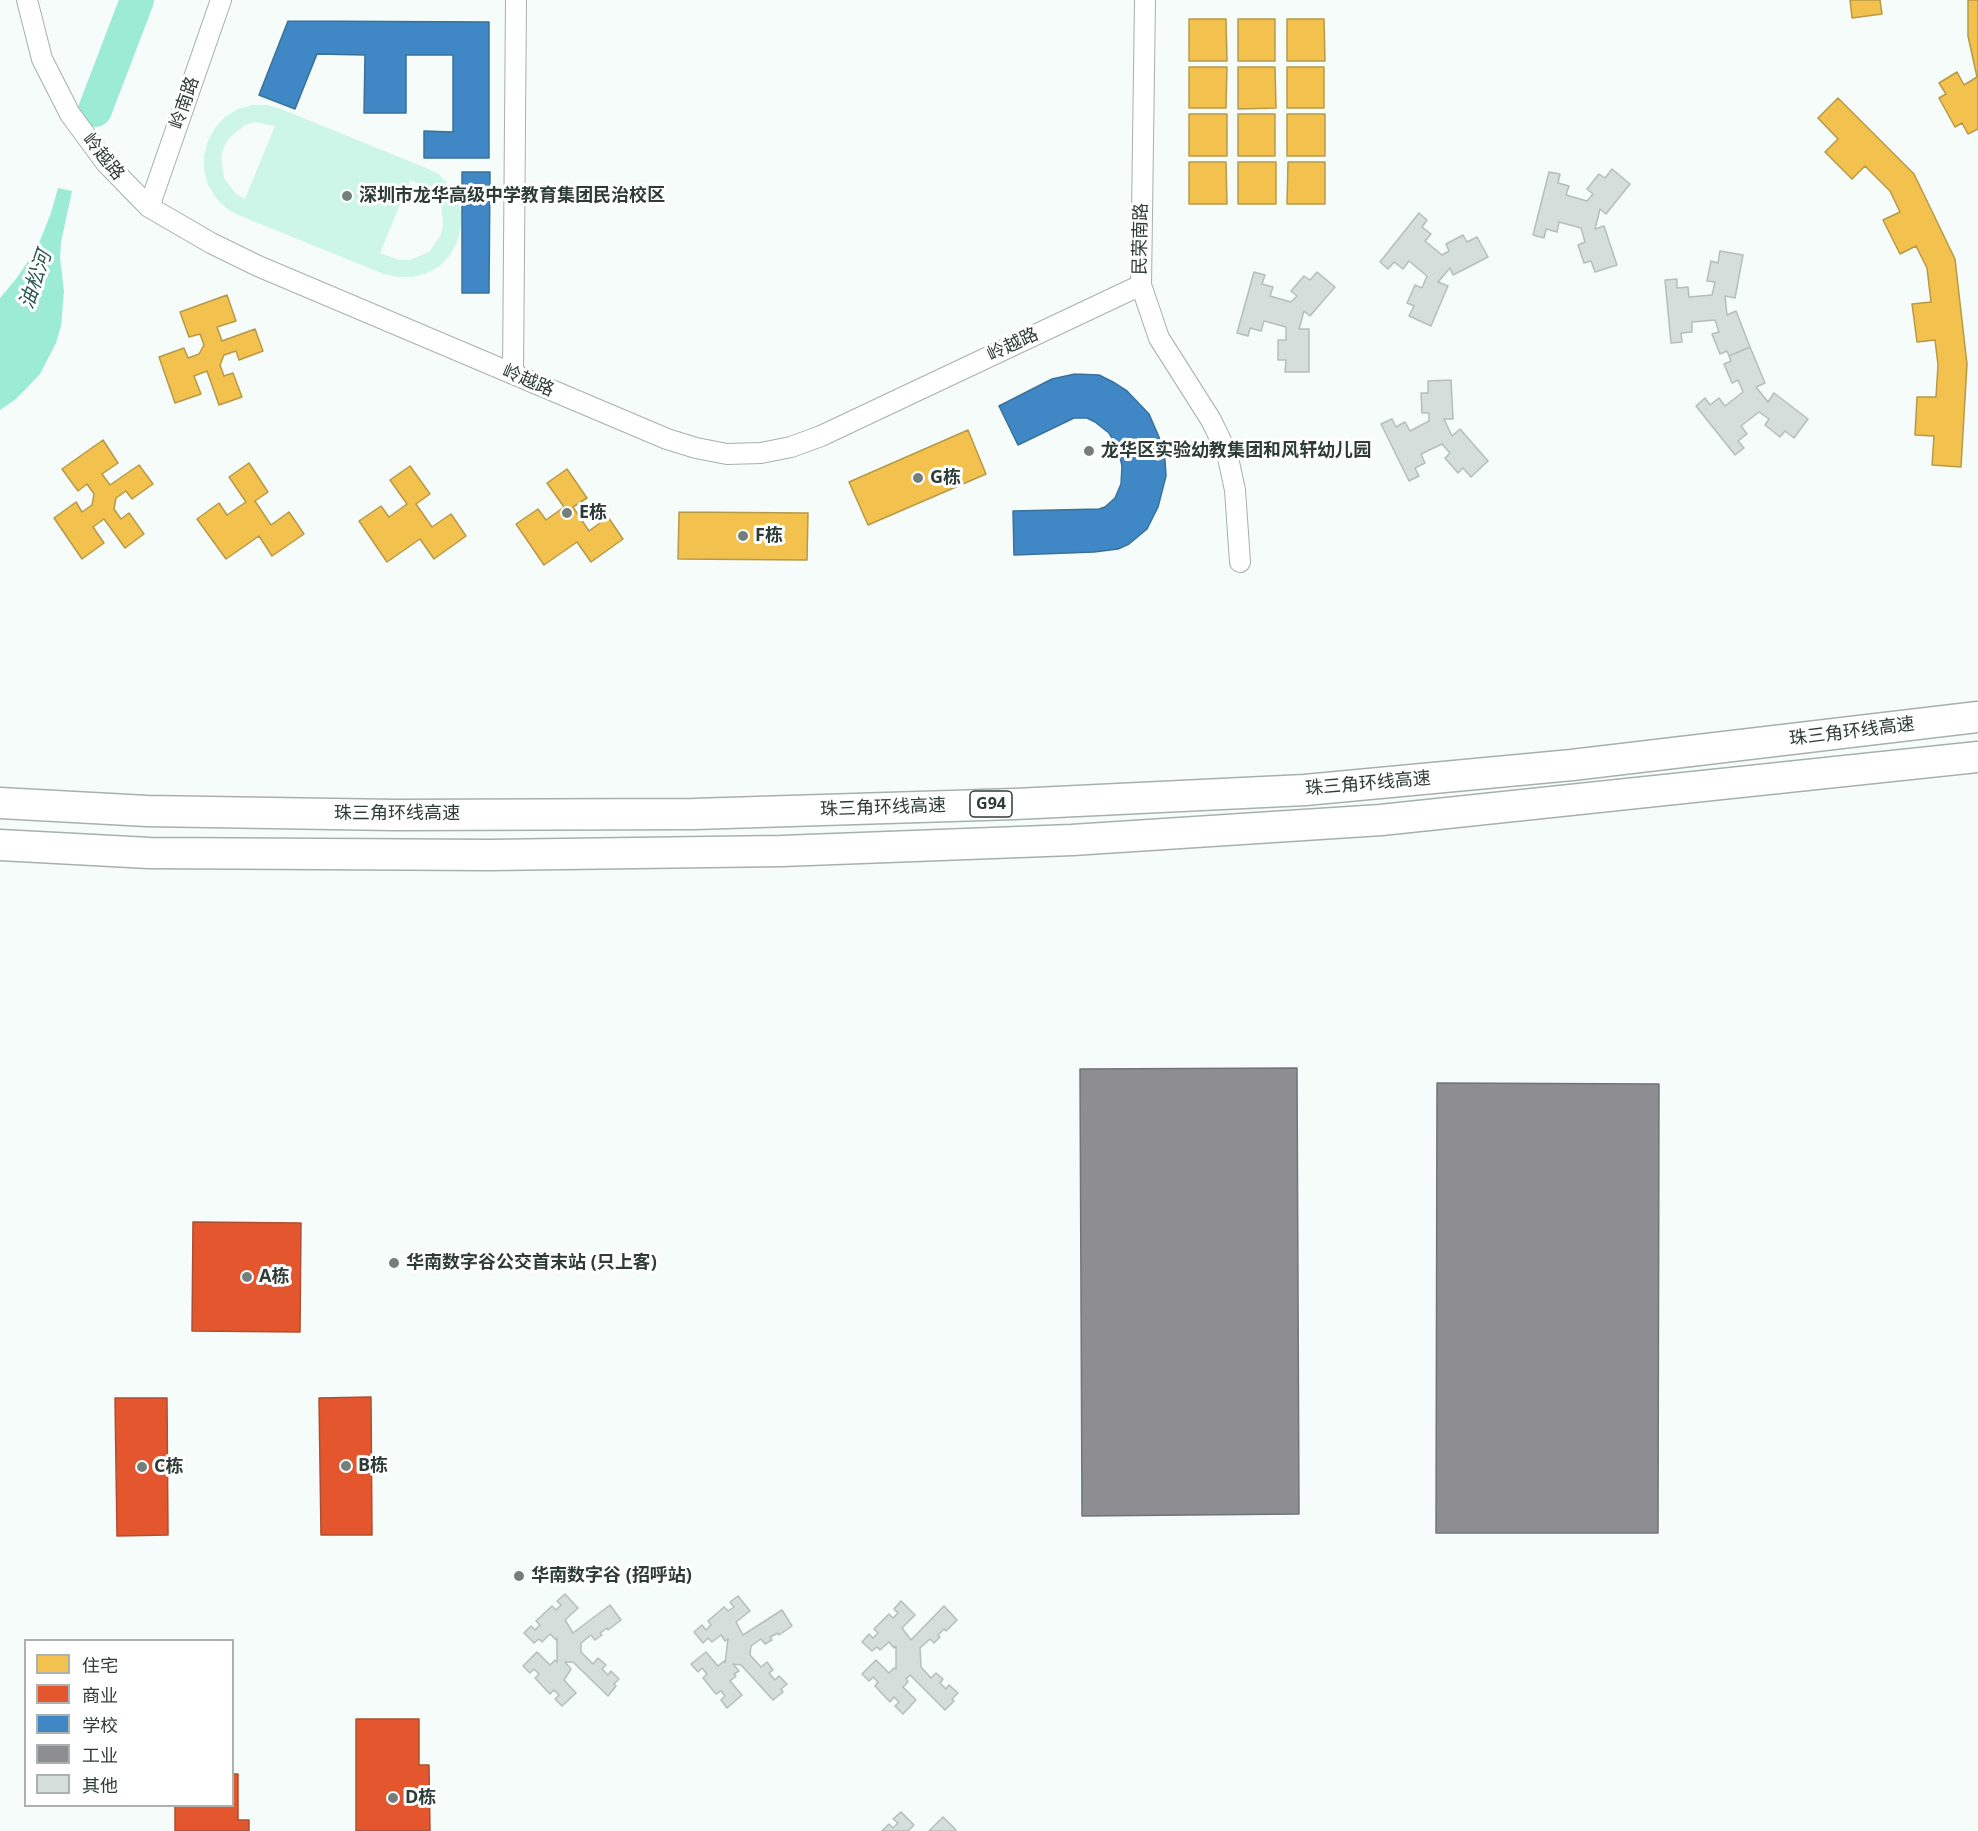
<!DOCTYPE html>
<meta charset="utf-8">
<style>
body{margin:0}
#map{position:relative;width:1978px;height:1831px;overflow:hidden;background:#f5fcf9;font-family:"Open Sans","Noto Sans SC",sans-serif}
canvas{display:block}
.legend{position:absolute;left:24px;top:1639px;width:210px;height:168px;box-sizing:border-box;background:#fff;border:2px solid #abb1af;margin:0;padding:8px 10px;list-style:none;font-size:18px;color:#2e3c37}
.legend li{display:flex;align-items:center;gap:12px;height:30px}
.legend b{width:30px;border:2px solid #abb1af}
</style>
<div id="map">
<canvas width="1978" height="1831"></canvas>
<ul class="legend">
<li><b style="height:16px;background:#f2c14e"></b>住宅</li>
<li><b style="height:16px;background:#e4572e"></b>商业</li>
<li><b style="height:16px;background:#3f88c5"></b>学校</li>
<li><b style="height:16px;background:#8d8d92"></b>工业</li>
<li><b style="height:16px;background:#d5dedb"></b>其他</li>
</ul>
</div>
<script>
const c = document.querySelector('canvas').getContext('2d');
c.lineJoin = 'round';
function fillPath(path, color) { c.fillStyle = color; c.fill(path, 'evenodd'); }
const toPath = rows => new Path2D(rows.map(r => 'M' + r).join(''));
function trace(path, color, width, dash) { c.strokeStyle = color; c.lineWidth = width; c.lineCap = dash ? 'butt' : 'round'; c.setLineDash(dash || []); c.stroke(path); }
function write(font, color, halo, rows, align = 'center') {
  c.font = font + ' "Open Sans","Noto Sans SC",sans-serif'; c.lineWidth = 6; c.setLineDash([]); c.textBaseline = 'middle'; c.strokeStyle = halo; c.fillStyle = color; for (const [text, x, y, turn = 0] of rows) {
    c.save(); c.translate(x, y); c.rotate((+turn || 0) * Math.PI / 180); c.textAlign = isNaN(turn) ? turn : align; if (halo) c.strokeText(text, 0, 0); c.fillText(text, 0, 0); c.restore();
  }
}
fillPath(toPath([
 [253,105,267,105,281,109,426,168,439,174,449,185,457,198,461,212,461,227,457,242,450,255,440,266,427,273,412,277,397,277,384,274,238,215,226,208,216,198,208,185,204,170,204,155,208,141,215,128,225,117,238,109],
 [255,122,275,126,245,199,236,194,224,178,221,157,224,147,229,138,245,125],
 [410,180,428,188,435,196,441,205,443,225,441,235,429,252,410,260,399,260,380,253]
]), '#cdf5e8');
fillPath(toPath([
 [58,188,72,191,61,242,60,258,64,291,61,326,56,343,40,374,16,399,0,410,0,298,16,279,37,248,51,213]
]), '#9bebd5');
const homes = toPath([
 [1850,0,1880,0,1882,14,1852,18,1850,0],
 [1968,0,1978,0,1978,129,1968,134,1962,123,1955,127,1939,98,1946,94,1939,83,1957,72,1964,85,1977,77,1968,36,1968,0],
 [1189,19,1226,19,1227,61,1189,61,1189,19],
 [1238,19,1275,19,1275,61,1238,61,1238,19],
 [1287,19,1324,19,1325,61,1287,61,1287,19],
 [1189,67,1227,67,1226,108,1189,108,1189,67],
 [1238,67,1275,67,1276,108,1238,109,1238,67],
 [1287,67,1324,67,1324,108,1287,108,1287,67],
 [1838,98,1914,174,1955,259,1967,364,1961,467,1932,465,1934,436,1915,435,1917,397,1936,397,1938,365,1935,340,1917,342,1912,304,1931,302,1927,268,1916,246,1900,254,1883,220,1900,212,1890,191,1865,166,1852,179,1825,152,1838,139,1818,118,1838,98],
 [1189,114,1227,114,1227,156,1189,156,1189,114],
 [1238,114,1275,114,1275,156,1238,156,1238,114],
 [1287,114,1325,114,1325,156,1287,156,1287,114],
 [1189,162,1226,162,1227,204,1189,204,1189,162],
 [1238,162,1276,162,1276,204,1238,204,1238,162],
 [1288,162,1325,162,1325,204,1287,204,1288,162],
 [227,295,236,321,217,327,222,341,255,329,263,351,239,360,236,351,224,355,220,365,224,376,233,373,242,397,219,405,207,371,194,376,201,394,175,403,159,357,184,348,188,358,199,354,204,345,200,334,189,337,180,312,227,295],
 [968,430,986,474,868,525,849,482,968,430],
 [103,440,118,463,102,474,110,485,139,465,153,484,132,499,126,491,116,498,114,509,121,519,129,513,144,534,125,548,104,519,93,527,104,543,82,559,54,518,76,502,82,512,92,505,94,494,87,484,78,491,62,469,103,440],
 [249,463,268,492,255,501,271,525,289,512,304,534,272,556,259,536,226,559,197,519,219,503,227,515,246,502,229,477,249,463],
 [410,466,430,494,416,504,432,527,451,514,466,536,434,559,420,539,387,562,359,521,381,506,389,517,407,504,390,480,410,466],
 [567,469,587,498,573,507,589,531,608,517,623,539,591,562,577,542,544,565,516,524,538,509,546,520,564,507,547,483,567,469],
 [679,512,808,513,807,560,678,559,679,512]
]);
fillPath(homes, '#f2c14e');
trace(homes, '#b79947', 1.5);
const shops = toPath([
 [193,1222,301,1223,300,1332,192,1331,193,1222],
 [371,1397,372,1535,321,1535,319,1398,371,1397],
 [115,1398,167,1398,168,1535,117,1536,115,1398],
 [356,1719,419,1719,419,1765,429,1765,430,1831,356,1831,356,1719],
 [232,1774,238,1774,238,1820,249,1820,249,1831,175,1831,175,1806,232,1806,232,1774]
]);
fillPath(shops, '#e4572e');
trace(shops, '#ad4f31', 1.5);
const schools = toPath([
 [288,21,489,22,489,158,424,158,424,131,453,132,453,55,406,55,406,113,364,113,365,55,317,54,295,109,259,95,288,21],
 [462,172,490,172,489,293,462,293,462,172],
 [1075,374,1099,375,1113,382,1127,391,1149,414,1162,444,1165,460,1166,476,1158,507,1147,529,1129,544,1118,549,1094,552,1014,555,1013,511,1099,509,1105,507,1115,498,1121,484,1122,466,1118,448,1109,433,1095,422,1087,418,1074,418,1018,445,999,406,1052,379,1075,374]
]);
fillPath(schools, '#3f88c5');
trace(schools, '#3a719a', 1.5);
const industry = toPath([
 [1297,1068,1299,1514,1082,1516,1080,1069,1297,1068],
 [1437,1083,1659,1084,1658,1533,1436,1533,1437,1083]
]);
fillPath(industry, '#8d8d92');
trace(industry, '#707577', 1.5);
trace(toPath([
 [95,110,137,0]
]), '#9bebd5', 34);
const building = toPath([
 [1612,169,1630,184,1606,214,1600,209,1595,229,1604,226,1617,265,1595,272,1591,261,1584,263,1578,245,1585,242,1581,228,1559,222,1557,232,1546,229,1544,238,1533,235,1549,172,1560,174,1558,183,1569,186,1566,195,1587,201,1593,194,1587,189,1599,174,1605,178,1612,169],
 [1419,213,1427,220,1422,227,1431,234,1425,241,1442,255,1449,251,1446,244,1463,235,1467,242,1477,237,1488,257,1453,275,1450,268,1438,282,1448,286,1431,326,1409,316,1414,306,1407,303,1415,285,1422,288,1427,276,1409,261,1403,269,1394,262,1388,269,1380,262,1419,213],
 [1720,251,1743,255,1735,298,1725,296,1727,315,1736,311,1750,347,1729,356,1727,351,1720,354,1712,334,1719,332,1715,320,1692,322,1692,332,1681,333,1682,342,1671,343,1665,280,1677,279,1677,288,1688,287,1689,297,1712,295,1715,282,1707,281,1711,261,1718,263,1720,251],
 [1254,272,1265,275,1262,284,1273,287,1270,296,1291,302,1297,296,1291,291,1304,276,1310,280,1317,272,1335,287,1310,316,1304,311,1299,329,1309,329,1309,372,1285,372,1286,360,1278,360,1278,340,1286,340,1286,327,1264,321,1261,331,1250,328,1248,336,1237,333,1254,272],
 [1750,347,1765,383,1756,387,1768,402,1774,393,1808,419,1794,438,1785,431,1780,437,1765,425,1769,419,1759,412,1741,426,1747,434,1738,441,1744,448,1735,455,1696,406,1705,398,1710,405,1719,398,1725,406,1743,392,1738,380,1732,383,1724,364,1731,361,1729,356,1750,347],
 [1451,380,1453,419,1444,419,1452,436,1460,429,1488,461,1471,477,1463,468,1458,473,1445,458,1450,453,1442,444,1421,454,1425,463,1415,468,1419,476,1409,481,1381,424,1392,419,1396,427,1405,422,1410,431,1429,421,1429,413,1422,413,1421,393,1428,393,1428,381,1451,380],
 [565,1594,578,1608,565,1620,573,1633,610,1605,621,1620,608,1630,607,1628,600,1633,602,1635,595,1640,591,1635,581,1643,581,1652,593,1664,598,1658,606,1665,602,1669,608,1675,611,1671,619,1679,614,1684,616,1686,608,1696,573,1662,565,1662,571,1669,564,1680,576,1693,562,1706,555,1699,559,1695,554,1690,550,1694,535,1678,539,1674,534,1669,530,1673,523,1666,537,1652,550,1665,555,1660,557,1662,557,1638,556,1640,550,1634,542,1642,539,1639,534,1643,524,1633,531,1626,535,1630,540,1625,536,1621,552,1606,556,1610,561,1605,557,1601,565,1594],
 [738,1596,750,1611,736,1622,743,1635,782,1610,792,1626,779,1635,778,1633,770,1637,772,1640,765,1644,761,1639,751,1646,750,1655,761,1667,767,1662,773,1670,769,1673,775,1680,779,1676,787,1684,781,1689,783,1692,773,1700,741,1665,733,1664,739,1671,734,1674,736,1676,730,1681,742,1695,727,1708,721,1700,725,1696,721,1691,716,1694,703,1678,707,1674,702,1668,698,1672,691,1664,706,1652,718,1666,724,1661,725,1663,728,1639,725,1641,721,1635,712,1642,708,1638,703,1643,694,1632,702,1625,706,1630,711,1625,708,1621,724,1607,728,1611,734,1607,730,1602,738,1596],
 [901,1601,915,1615,902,1628,911,1640,944,1606,957,1620,946,1631,944,1629,938,1635,940,1637,934,1643,930,1639,920,1648,921,1667,931,1678,936,1673,943,1679,940,1683,946,1689,949,1685,958,1693,952,1699,954,1701,945,1710,910,1675,906,1679,908,1682,903,1687,916,1700,903,1714,895,1706,899,1702,894,1697,890,1702,875,1686,878,1682,873,1677,869,1681,862,1674,876,1660,889,1673,894,1668,896,1669,896,1646,894,1648,889,1642,880,1650,877,1647,872,1651,862,1642,869,1634,873,1638,878,1633,874,1629,889,1614,893,1618,898,1613,894,1609,901,1601],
 [901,1812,914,1825,908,1831,882,1831,889,1824,893,1828,898,1823,893,1819,901,1812],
 [943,1817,956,1830,955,1831,929,1831,943,1817]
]);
fillPath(building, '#d5dedb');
trace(building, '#b5bebb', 1.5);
const minor = toPath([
 [27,0,42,59,70,114,106,163,149,207,211,243,258,266,667,439,696,448,727,454,761,453,791,447,821,436,1141,285],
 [1145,0,1141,285,1159,338,1211,420,1227,453,1235,490,1240,562],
 [149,207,221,0],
 [513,374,516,0]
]);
const highway = toPath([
 [0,803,147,811,395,815,694,814,1015,804,1305,790,1572,765,1978,717],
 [0,845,149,853,490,855,782,851,1072,840,1381,820,1978,757]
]);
trace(minor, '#a7b0ad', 22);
trace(highway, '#a7b0ad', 33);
trace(minor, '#fefffe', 20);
trace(highway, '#fefffe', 30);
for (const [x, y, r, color] of [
 [347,196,6,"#747f7b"],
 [1089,451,6,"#747f7b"],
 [918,478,6,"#747f7b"],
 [567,513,6,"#747f7b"],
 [743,536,6,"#747f7b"],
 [394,1263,6,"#747f7b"],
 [247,1277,6,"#747f7b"],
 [346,1466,6,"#747f7b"],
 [142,1467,6,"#747f7b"],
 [519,1576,6,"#747f7b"],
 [393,1798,6,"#747f7b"]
]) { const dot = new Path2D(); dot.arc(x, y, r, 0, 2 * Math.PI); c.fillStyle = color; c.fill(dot); trace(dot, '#fff', 2); }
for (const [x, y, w] of [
 [991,804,42]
]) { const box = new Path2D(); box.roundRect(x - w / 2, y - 13, w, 26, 4.5); c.fillStyle = '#fff'; c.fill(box); trace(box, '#2e3c37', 1.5); }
write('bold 16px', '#2e3c37', null, [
 ["G94",991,804]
]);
write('18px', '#2e3c37', '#fff', [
 ["岭南路",185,103,-71],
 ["岭越路",103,157,51],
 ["民荣南路",1141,239,-89],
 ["岭越路",1013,345,-25],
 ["岭越路",528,381,23],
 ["珠三角环线高速",1852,732,-7],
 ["珠三角环线高速",1368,784,-5],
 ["珠三角环线高速",883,808,-2],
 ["珠三角环线高速",397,814]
]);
write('bold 18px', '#2e3c37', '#fff', [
 ["深圳市龙华高级中学教育集团民治校区",359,196],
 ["龙华区实验幼教集团和风轩幼儿园",1101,451],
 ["G栋",930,478],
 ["E栋",579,513],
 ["F栋",755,536],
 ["华南数字谷公交首末站 (只上客)",406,1263],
 ["A栋",259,1277],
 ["B栋",358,1466],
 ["C栋",154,1467],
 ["华南数字谷 (招呼站)",531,1576],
 ["D栋",405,1798]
], 'left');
write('italic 20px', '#2b5a4d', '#fff', [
 ["油松河",36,280,-71]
]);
</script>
